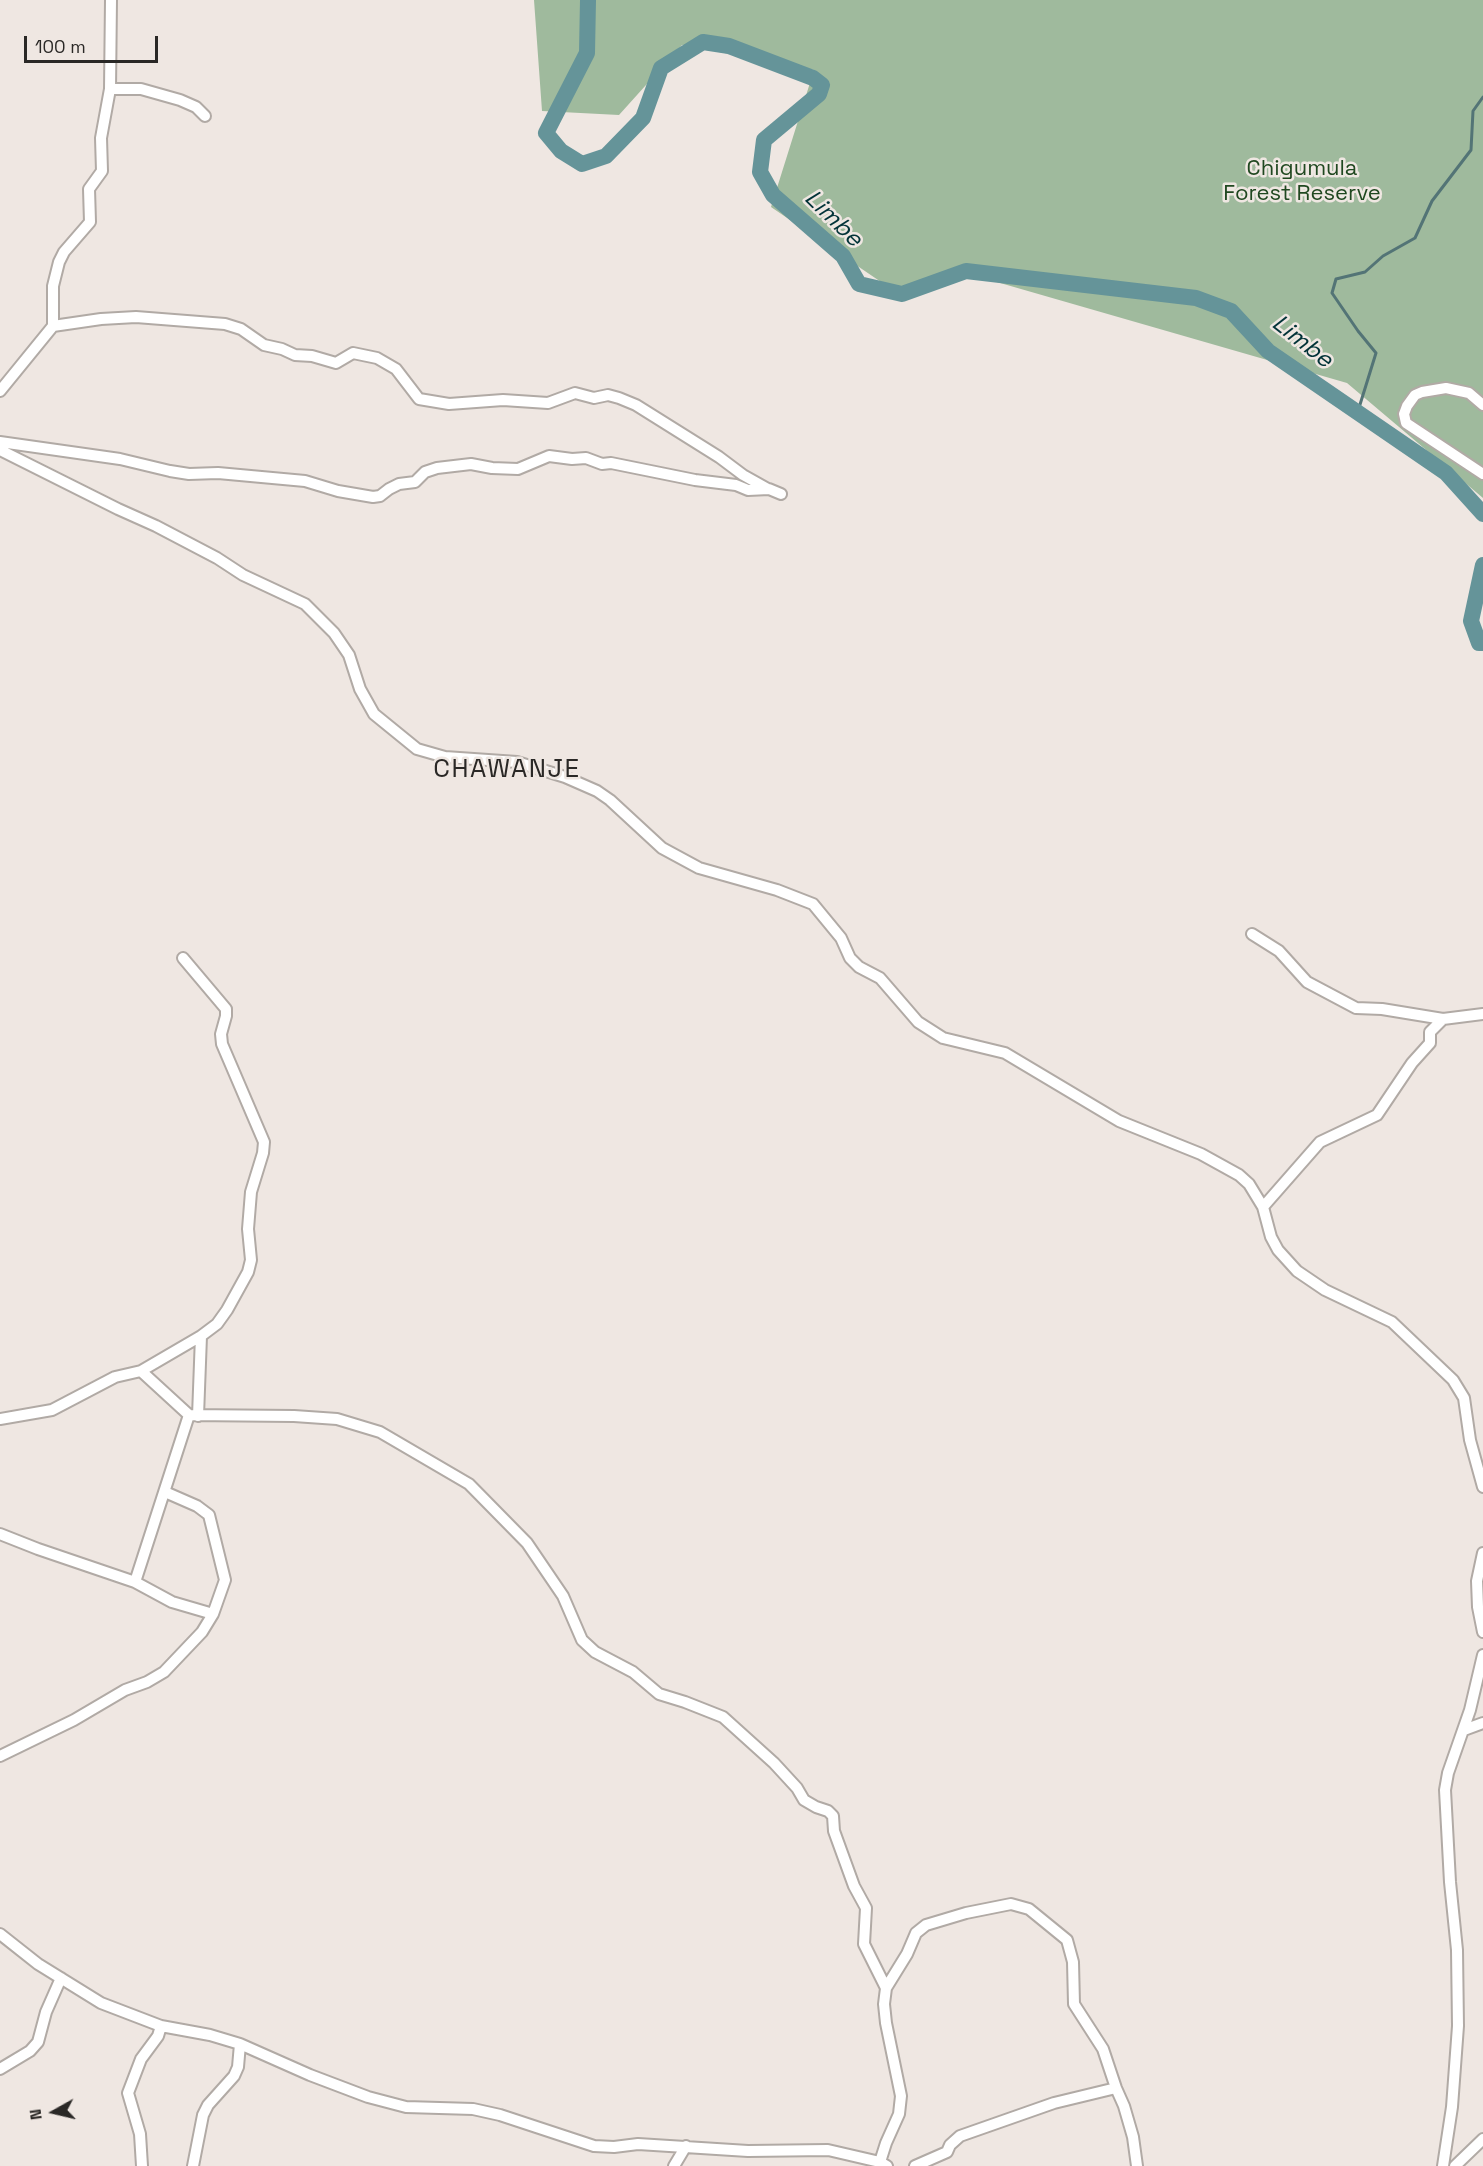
<!DOCTYPE html>
<style>
body{margin:0}
#map{position:relative;width:1483px;height:2166px;overflow:hidden;background:#efe7e2;font-family:"Space Grotesk",sans-serif}
canvas{display:block}
.north{position:absolute;left:24px;top:2082px;width:60px;height:60px;-webkit-text-stroke:4px #efe7e2;paint-order:stroke;rotate:262deg;font-size:16px;font-weight:700;line-height:24px;text-align:center;color:#2a2826}
.north::after{content:'';display:block;margin:auto;width:21px;height:27px;background:#2a2826;clip-path:polygon(50% 0,100% 100%,50% 72%,0 100%)}
.scale{position:absolute;left:24px;top:36px;width:134px;height:27px;box-sizing:border-box;border:3px solid #2a2826;border-top:0;padding-left:8px;font-size:18px;line-height:21px;white-space:nowrap;color:#2a2826;-webkit-text-stroke:4px #efe7e2;paint-order:stroke}
</style>
<div id="map">
<canvas width="1483" height="2166"></canvas>
<div class="north">N</div>
<div class="scale">100 m</div>
</div>
<script>
const c = document.querySelector('canvas').getContext('2d');
c.lineJoin = 'round';
function fillPath(path, color) { c.fillStyle = color; c.fill(path, 'evenodd'); }
const toPath = rows => new Path2D(rows.map(r => 'M' + r).join(''));
function trace(path, color, width, dash) { c.strokeStyle = color; c.lineWidth = width; c.lineCap = dash ? 'butt' : 'round'; c.setLineDash(dash || []); c.stroke(path); }
function write(font, color, halo, rows, align = 'center') {
  c.font = font + ' "Space Grotesk",sans-serif'; c.lineWidth = 5; c.setLineDash([]); c.textBaseline = 'middle'; c.strokeStyle = halo; c.fillStyle = color; for (const [text, x, y, turn = 0] of rows) {
    c.save(); c.translate(x, y); c.rotate((+turn || 0) * Math.PI / 180); c.textAlign = isNaN(turn) ? turn : align; if (halo) c.strokeText(text, 0, 0); c.fillText(text, 0, 0); c.restore();
  }
}
fillPath(toPath([
 [534,0,1483,0,1483,498,1347,383,962,272,903,297,771,207,814,70,682,45,619,115,542,111]
]), '#9fba9d');
trace(toPath([
 [1358,411,1376,353,1358,331,1332,293,1336,279,1365,272,1383,256,1415,238,1432,201,1471,150,1473,111,1483,97]
]), '#537476', 3);
trace(toPath([
 [588,0,587,53,546,133,561,151,582,164,606,156,643,118,661,68,703,42,729,46,813,78,822,85,819,94,764,140,760,172,773,195,843,256,859,284,902,294,966,271,1196,298,1231,311,1268,351,1446,473,1483,514],
 [1483,565,1471,621,1479,643,1483,643]
]), '#659499', 16);
const minor = toPath([
 [110,89,141,89,180,100,196,107,205,116],
 [53,326,101,319,136,317,225,324,241,329,264,345,282,349,295,355,312,356,336,363,353,353,377,358,396,369,419,399,449,404,503,400,548,403,575,393,594,398,608,395,619,398,636,405,719,457,743,475,768,489],
 [0,391,53,326,53,286,59,262,64,252,90,222,89,189,102,171,101,138,110,89,111,0],
 [1483,405,1469,393,1446,388,1422,392,1415,395,1407,406,1404,414,1406,423,1483,474],
 [0,442,120,459,170,471,189,474,218,473,305,481,338,491,373,497,380,496,389,489,399,484,415,482,425,472,437,468,471,464,492,468,518,469,549,456,572,459,586,458,602,464,611,463,695,480,736,485,748,490,769,489,781,494],
 [0,450,118,509,156,526,217,558,243,575,305,604,334,633,349,655,360,689,374,714,417,749,445,757,517,762,565,777,597,791,610,800,662,848,699,868,777,890,813,904,841,938,850,958,859,967,880,978,918,1022,943,1038,1005,1053,1119,1121,1201,1154,1239,1175,1249,1184,1263,1207,1271,1237,1278,1250,1297,1271,1325,1290,1392,1322,1453,1380,1464,1398,1470,1440,1483,1487],
 [1252,934,1279,951,1307,982,1356,1008,1382,1009,1443,1019],
 [1263,1207,1320,1142,1377,1115,1412,1063,1430,1043,1430,1032,1443,1019,1483,1014],
 [141,1371,189,1415,294,1416,337,1419,380,1432,469,1484,527,1543,563,1596,582,1640,595,1652,633,1672,659,1694,685,1702,723,1717,774,1763,797,1788,804,1800,816,1807,828,1811,833,1816,834,1831,854,1886,866,1908,864,1944,886,1988],
 [198,1416,201,1336],
 [0,1419,52,1410,115,1377,141,1371,201,1336,217,1324,227,1310,248,1272,251,1260,248,1229,251,1192,263,1153,264,1142,222,1044,221,1034,226,1016,226,1009,183,958],
 [165,1492,197,1506,209,1515,225,1580,213,1614],
 [0,1534,38,1549,135,1582],
 [1483,1553,1477,1581,1478,1607,1483,1632],
 [1464,1730,1483,1723],
 [0,1756,74,1720,125,1690,147,1682,164,1672,202,1632,213,1614,172,1602,135,1582,189,1415],
 [0,1934,38,1964,101,2003,161,2026,210,2035,240,2044,310,2075,368,2097,406,2107,473,2109,500,2115,594,2146,614,2147,638,2144,748,2151,828,2150,880,2162,887,2166],
 [0,2069,30,2051,38,2042,46,2012,61,1978],
 [880,2162,886,2143,899,2114,901,2096,886,2023,884,2004,886,1988,907,1954,916,1933,926,1925,966,1913,1011,1904,1029,1909,1067,1940,1073,1962,1074,2004,1103,2049,1116,2088,1124,2106,1133,2137,1137,2166],
 [142,2166,140,2134,128,2093,141,2059,158,2036,161,2026],
 [193,2166,203,2115,208,2105,234,2076,238,2067,240,2044],
 [674,2166,686,2146],
 [915,2166,947,2152,950,2145,960,2136,1054,2103,1116,2088],
 [1443,2166,1452,2107,1458,2026,1457,1950,1450,1882,1445,1790,1448,1773,1470,1710,1483,1655],
 [1455,2166,1483,2139]
]);
trace(minor, '#b1aaa5', 14);
trace(minor, '#fff', 10);
write('22px', '#204820', '#efe7e2', [
 ["Chigumula",1302,169],
 ["Forest Reserve",1302,194]
]);
write('italic 24px', '#023338', '#efe7e2', [
 ["Limbe",833,219,44],
 ["Limbe",1302,342,38]
]);
c.letterSpacing = '1.5px';
write('26px', '#2a2826', '#efe7e2', [
 ["CHAWANJE",507,770]
]);
c.letterSpacing = '0px';
</script>
